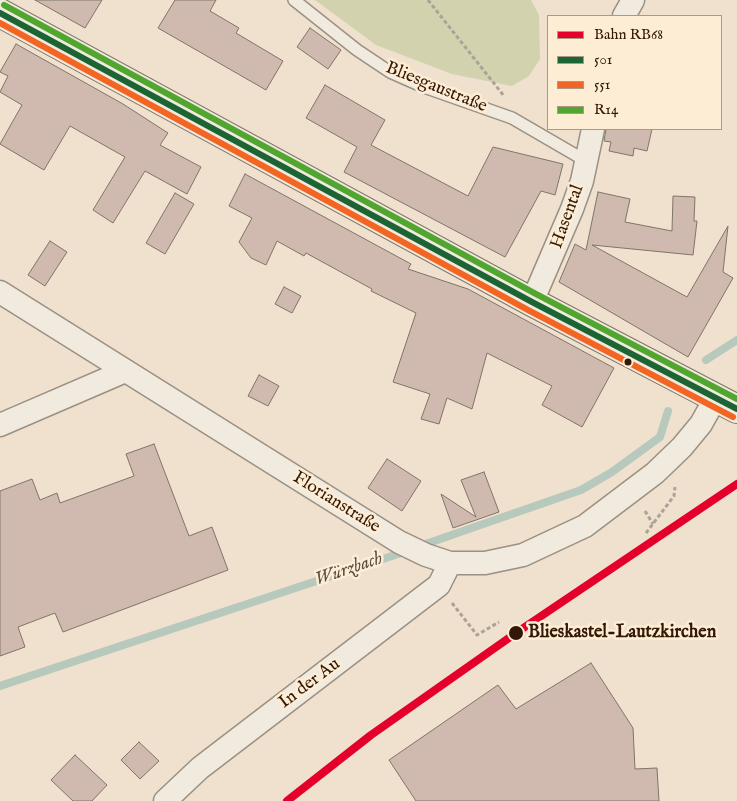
<!DOCTYPE html>
<meta charset="utf-8">
<style>
body{margin:0}
#map{position:relative;width:737px;height:801px;overflow:hidden;background:#efe1cd;font-family:"IM FELL English",serif}
canvas{display:block}
.legend{position:absolute;left:547px;top:15px;width:175px;height:115px;box-sizing:border-box;background:#feedd5;border:1px solid #ad9883;margin:0;padding:6px 9px;list-style:none;font-size:15px;color:#331807}
.legend li{display:flex;align-items:center;gap:10px;height:25px}
.legend b{width:25px;border:1px solid #ad9883}
</style>
<div id="map">
<canvas width="737" height="801"></canvas>
<ul class="legend">
<li><b style="height:6px;background:#e4002b"></b>Bahn RB68</li>
<li><b style="height:6px;background:#1c6434"></b>501</li>
<li><b style="height:6px;background:#f26522"></b>551</li>
<li><b style="height:6px;background:#50a62f"></b>R14</li>
</ul>
</div>
<script>
const c = document.querySelector('canvas').getContext('2d');
c.lineJoin = 'round';
function fillPath(path, color) { c.fillStyle = color; c.fill(path, 'evenodd'); }
const toPath = rows => new Path2D(rows.map(r => 'M' + r).join(''));
function trace(path, color, width, dash) { c.strokeStyle = color; c.lineWidth = width; c.lineCap = dash ? 'butt' : 'round'; c.setLineDash(dash || []); c.stroke(path); }
function write(font, color, halo, rows, align = 'center') {
  c.font = font + ' "IM FELL English",serif'; c.lineWidth = 5; c.setLineDash([]); c.textBaseline = 'middle'; c.strokeStyle = halo; c.fillStyle = color; for (const [text, x, y, turn = 0] of rows) {
    c.save(); c.translate(x, y); c.rotate((+turn || 0) * Math.PI / 180); c.textAlign = isNaN(turn) ? turn : align; if (halo) c.strokeText(text, 0, 0); c.fillText(text, 0, 0); c.restore();
  }
}
fillPath(toPath([
 [315,0,531,0,539,15,540,59,529,76,512,86,452,74,376,45]
]), '#d2d2ae');
trace(toPath([
 [706,360,737,340],
 [420,546,581,490,612,472,660,437,668,411],
 [0,686,407,551]
]), '#b7c8bc', 8);
const building = toPath([
 [35,0,102,0,85,28,35,0],
 [175,0,216,0,210,11,239,28,236,33,283,61,266,90,158,28,175,0],
 [310,28,341,50,328,69,297,47,310,28],
 [16,44,123,104,168,133,160,145,201,167,187,194,145,171,113,223,93,210,125,157,70,126,44,170,0,144,22,105,0,92,8,76,0,72,16,44],
 [325,85,385,120,371,145,468,196,493,147,563,164,555,195,541,191,505,257,344,172,357,147,306,118,325,85],
 [606,129,652,129,647,151,634,148,633,156,609,151,611,142,604,141,606,129],
 [245,174,411,264,408,269,468,289,614,368,582,427,542,405,552,386,487,353,472,409,447,398,439,424,421,419,430,394,393,382,416,313,371,291,372,289,306,253,304,256,277,241,266,265,251,258,239,242,252,218,229,206,245,174],
 [598,192,630,199,625,222,672,231,673,196,695,197,694,221,697,221,693,255,592,245,687,297,728,226,723,272,733,278,688,357,559,282,575,244,586,250,598,192],
 [175,193,194,204,165,254,146,243,175,193],
 [50,241,67,252,45,286,28,275,50,241],
 [284,287,301,296,292,313,275,304,284,287],
 [259,375,279,386,268,406,248,396,259,375],
 [154,444,189,536,212,527,228,570,63,632,55,613,18,627,25,647,0,656,0,491,32,479,40,500,57,493,60,503,134,476,126,454,154,444],
 [387,459,421,481,402,511,368,488,387,459],
 [484,472,499,512,453,528,441,494,476,517,461,480,484,472],
 [591,663,633,728,635,769,657,768,659,801,416,801,389,760,498,685,516,709,591,663],
 [139,742,159,761,140,779,121,760,139,742],
 [75,755,107,785,92,801,73,801,51,780,75,755]
]);
fillPath(building, '#d0baaf');
trace(building, '#807468', 1);
const service = toPath([
 [294,0,357,50,390,72,424,87,512,118,586,161]
]);
const minor = toPath([
 [624,16,633,0],
 [0,292,399,542,426,555,450,563,485,563,523,555,585,526,655,473,682,447,701,424,716,397],
 [532,302,572,209,582,181,593,129],
 [0,425,123,372],
 [165,801,200,768,439,585,450,563]
]);
const secondary = toPath([
 [0,13,532,302,737,409]
]);
trace(service, '#9b9082', 14);
trace(minor, '#9b9082', 25);
trace(secondary, '#807468', 30);
trace(toPath([
 [428,0,504,96],
 [645,511,653,524],
 [646,533,674,496,675,487],
 [452,603,477,635,499,622]
]), '#aba39a', 3, [4, 2.5]);
trace(service, '#f1eadf', 11);
trace(minor, '#f1eadf', 22);
trace(secondary, '#f1eadf', 28);
trace(toPath([
 [0,13,532,302,737,409]
]), '#1c6434', 6);
trace(toPath([
 [0,23,528,310,733,417]
]), '#f26522', 6);
trace(toPath([
 [4,5,536,294,737,399]
]), '#50a62f', 6);
trace(toPath([
 [287,801,371,735,516,633,737,484]
]), '#e4002b', 8);
for (const [x, y, r, color] of [
 [628,362,4.5,"#331807"],
 [516,633,8,"#331807"]
]) { const dot = new Path2D(); dot.arc(x, y, r, 0, 2 * Math.PI); c.fillStyle = color; c.fill(dot); trace(dot, '#feedd5', 2); }
write('18px', '#331807', '#feedd5', [
 ["Bliesgaustraße",436,88,22],
 ["Hasental",568,217,-70],
 ["Florianstraße",336,503,32],
 ["In der Au",310,684,-37]
]);
write('bold 18px', '#331807', '#feedd5', [
 ["Blieskastel-Lautzkirchen",528,633]
], 'left');
write('italic 19px', '#595244', '#feedd5', [
 ["Würzbach",349,570,-19]
]);
</script>
